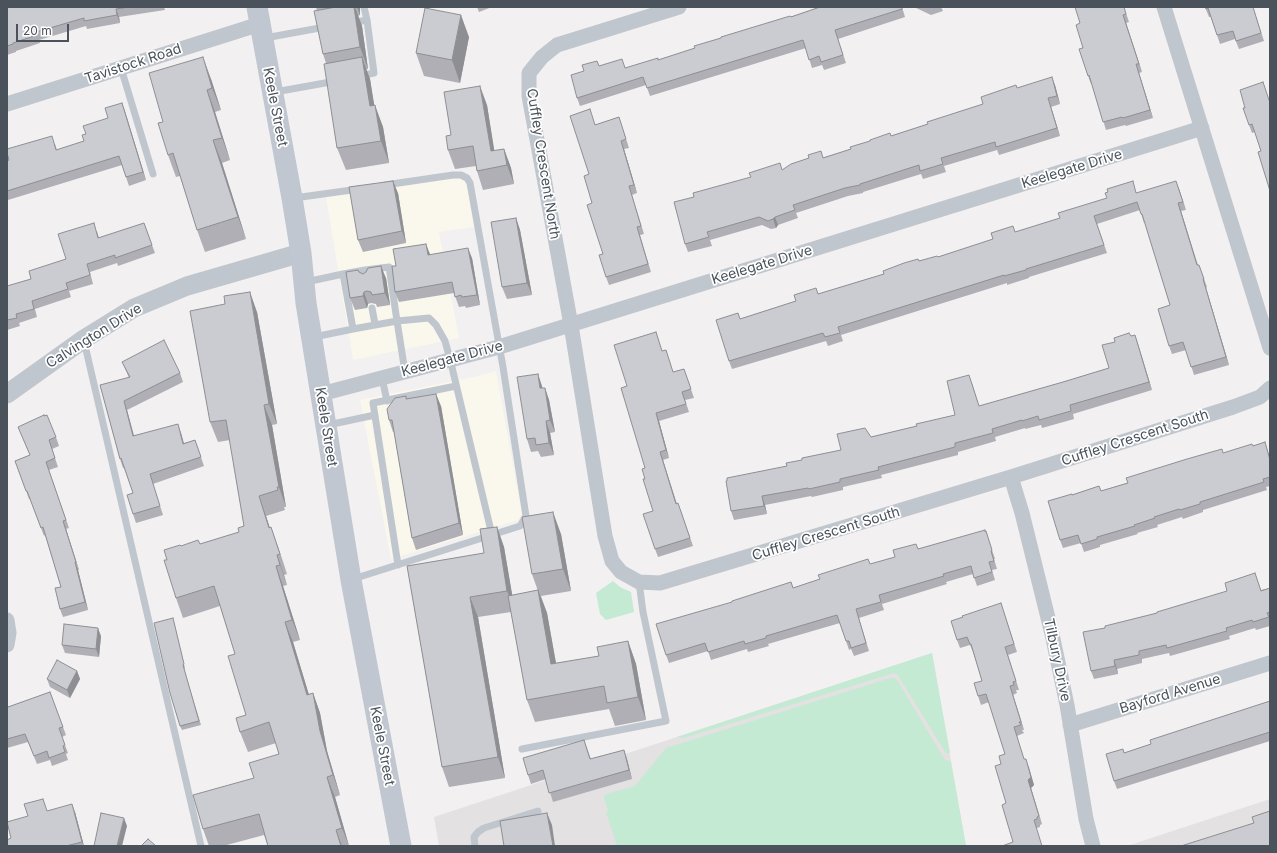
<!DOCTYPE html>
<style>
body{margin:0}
#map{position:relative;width:1277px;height:853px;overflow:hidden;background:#f2f0f0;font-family:Inter,sans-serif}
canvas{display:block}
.frame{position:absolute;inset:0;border:8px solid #4a525b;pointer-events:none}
.scale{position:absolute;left:16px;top:24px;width:53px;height:18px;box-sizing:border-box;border:2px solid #4a525b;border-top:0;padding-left:5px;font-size:12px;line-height:14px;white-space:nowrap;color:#4a525b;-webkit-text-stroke:3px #fff;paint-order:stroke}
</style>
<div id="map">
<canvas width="1277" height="853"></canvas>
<div class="frame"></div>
<div class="scale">20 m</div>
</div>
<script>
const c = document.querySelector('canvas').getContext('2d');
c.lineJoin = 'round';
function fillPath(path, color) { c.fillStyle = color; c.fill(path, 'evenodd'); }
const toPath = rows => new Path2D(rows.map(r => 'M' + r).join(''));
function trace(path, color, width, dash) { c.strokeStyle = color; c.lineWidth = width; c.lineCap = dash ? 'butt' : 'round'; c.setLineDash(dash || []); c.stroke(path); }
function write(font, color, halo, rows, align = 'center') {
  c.font = font + ' Inter,sans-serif'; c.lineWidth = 3.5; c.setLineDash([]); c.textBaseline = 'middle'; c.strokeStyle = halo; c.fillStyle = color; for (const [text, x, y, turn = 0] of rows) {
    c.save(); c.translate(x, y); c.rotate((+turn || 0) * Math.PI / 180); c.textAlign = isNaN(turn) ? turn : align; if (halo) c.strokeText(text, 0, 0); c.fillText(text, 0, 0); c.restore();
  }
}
fillPath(toPath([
 [460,178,465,182,468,191,474,227,439,232,459,338,353,360,326,197,438,180],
 [496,371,522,514,518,520,391,559,360,400,478,376]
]), '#faf7ec');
fillPath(toPath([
 [932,653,966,846,439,846,434,817],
 [1270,799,1270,846,1127,846]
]), '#e3e1e1');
fillPath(toPath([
 [613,581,620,587,631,592,634,612,606,620,600,614,596,593],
 [932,653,950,753,946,753,897,674,894,673,684,738,677,737],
 [890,678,894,678,897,680,945,760,951,762,966,846,617,846,606,812,608,811,604,797,606,794,635,786,666,748]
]), '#c4ead4');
trace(toPath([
 [364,7,367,20],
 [351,23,367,20,374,73,360,76],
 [265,38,325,27],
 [121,68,153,174],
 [275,92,336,81],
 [294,198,359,189],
 [306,282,343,274],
 [372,308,375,324],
 [314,337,353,329],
 [84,341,201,846],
 [405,372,397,321,389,267,365,270,343,274,353,329,397,321,429,318,436,325,445,341,450,359,492,535],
 [382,378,387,401],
 [328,425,375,415],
 [398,565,373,403,456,386],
 [353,579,520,526,526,516,503,367,470,183,467,178,461,175,453,175,385,185],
 [522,749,666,721,643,612,639,582],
 [475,846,474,837,478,832,484,828,538,811]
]), '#c0c6cd', 7);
trace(toPath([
 [679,7,557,45,542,57,529,73,529,96,571,325,605,536,612,561,621,572,639,582,660,583,1011,477,1233,407,1260,397,1270,388],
 [1164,7,1270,348],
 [7,104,260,24],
 [321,394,499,347,1202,128],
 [1011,477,1022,513,1052,634,1067,705,1086,819,1093,846],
 [7,620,9,633,7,645],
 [1070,725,1270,663]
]), '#c0c6cd', 15);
trace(toPath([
 [7,394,84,339,134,308,187,286,301,253]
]), '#c0c6cd', 19);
trace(toPath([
 [257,7,292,198,301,253,306,303,351,580,401,846]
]), '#c0c7d1', 21);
fillPath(toPath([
 [7,7,164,7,165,10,119,17,120,23,87,29,86,26,39,40,40,43,16,51,16,52,7,55],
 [316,7,360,7,360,15,358,16,362,26,368,69,366,69,370,79,374,105,383,127,389,163,346,170,337,148,326,63,323,54,317,11],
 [477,7,492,7,479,12],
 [820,7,902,7,905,17,838,39,846,63,824,70,822,65,812,68,806,48,650,96,646,85,580,106,577,98,584,71,597,61,599,66,626,68,659,60],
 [914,7,941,7,943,11,931,15],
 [1124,7,1129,22,1126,23,1142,72,1139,73,1153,118,1126,126,1125,125,1106,130,1092,84,1091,84,1088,76,1083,48,1080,23],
 [1205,7,1253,7,1264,41,1239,49,1235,39,1220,44,1211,17,1209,17],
 [469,37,460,83,424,76,416,53],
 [211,79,221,110,215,112,230,160,222,163,246,239,205,252,197,230,180,176,176,177,168,155,163,122],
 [1263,82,1261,151,1255,132,1252,133,1249,125,1245,108],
 [1055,85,1060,104,1051,107,1060,136,999,155,997,150,944,166,946,172,923,179,921,174,863,192,863,193,848,196,796,213,798,218,778,225,776,228,771,229,762,225,710,240,712,246,688,252,685,244,694,197,851,149,891,136,928,124,983,104,1017,88],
 [122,103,146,180,129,186,122,165,8,200,7,198,7,161,55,144,57,150,84,141,86,134,108,118],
 [487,105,494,151,504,149,511,168,514,184,483,190,477,171,476,166,455,169,448,150,451,135],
 [619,117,629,148,624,149,637,193,632,195,644,234,640,235,651,272,609,285,606,277,603,254,589,174,595,125],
 [1179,189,1186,210,1181,211,1198,265,1199,265,1207,287,1206,288,1229,365,1194,375,1186,350,1172,354,1169,346,1170,305,1145,222,1144,223,1140,210,1097,224,1107,253,1029,277,1029,278,1007,285,1007,283,841,335,843,341,828,346,826,341,732,369,729,361,740,319,796,301,816,288,818,294,884,274,919,261,938,257,1060,218,1137,193],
 [398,193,406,243,363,252,358,240],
 [516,218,520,230,532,295,507,299,502,287],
 [144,223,155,253,118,266,117,263,90,272,93,284,69,291,71,297,35,309,37,317,19,323,20,326,7,330,7,286,31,279,66,259,97,231,99,238],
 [430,255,472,258,480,305,466,308,465,306,459,307,454,293,399,302,395,292,396,266],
 [359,272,363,274,386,278,390,305,377,307,376,304,371,303,368,304,367,308,355,310,350,298],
 [257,312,277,424,272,425,286,507,284,507,285,510,266,516,270,528,278,547,287,574,284,575,287,585,283,586,300,640,293,642,309,695,313,693,320,713,327,751,340,795,335,797,349,846,268,846,264,835,223,846,209,846,203,829,254,778,279,754,276,743,248,752,240,732,246,715,235,654,220,606,183,618,176,598,167,560,181,546,200,544,239,532,244,526,230,440,218,442,210,422],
 [656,332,662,351,666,350,673,372,684,369,694,398,685,400,689,412,659,421,669,458,663,460,677,504,681,511,693,546,658,557,655,549,653,511,645,479,645,468,627,386],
 [1135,335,1152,390,1073,414,1074,419,1042,428,1041,425,1025,429,1025,428,995,437,996,441,958,452,958,455,881,475,882,478,843,487,843,490,812,497,811,496,765,505,767,514,734,520,731,511,787,466,802,460,841,450,871,437,917,426,955,415,972,383,979,406,1063,382,1109,368,1131,336],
 [122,362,180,373,183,382,127,410,134,435,181,433,184,443,195,440,204,466,153,484,163,515,136,523,133,514,133,493,124,468,123,468,120,459,100,385,129,378,126,371],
 [538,374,542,388,545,388,549,400,555,432,550,433,554,455,541,457,538,451,531,452,527,439],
 [406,396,407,399,441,406,463,535,416,550,412,538,394,432,393,432,389,420],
 [18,427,56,437,59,446,52,449,58,467,49,470,69,528,66,529,79,570,78,570,88,610,63,617,60,609,61,587,45,535,44,536,30,499,29,499,15,461,30,455],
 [1265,442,1270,458,1270,486,1266,487,1267,490,1203,510,1203,512,1183,519,1182,517,1157,525,1158,527,1137,533,1138,534,1100,545,1100,547,1084,552,1081,543,1063,548,1060,540,1072,495,1099,486,1101,491,1224,453,1253,446],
 [497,527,504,547,512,595,538,591,532,574,561,534,571,591,541,596,547,613,556,663,599,656,628,641,636,664,646,720,615,726,609,709,535,722,527,700,511,612,478,617,505,778,449,787,442,767,407,566,484,553],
 [986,531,995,559,994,559,997,569,992,570,995,580,977,586,973,574,946,582,947,584,882,604,884,610,859,618,869,651,854,656,851,649,849,650,840,623,768,644,769,646,748,652,747,649,711,660,708,651,669,663,666,655,732,602,791,582,793,588,895,557,918,549],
 [1258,582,1261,590,1270,588,1270,626,1256,630,1255,628,1229,636,1230,639,1170,656,1169,653,1142,659,1142,663,1117,669,1118,674,1094,679,1091,671,1105,628,1157,613],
 [1004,612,1017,652,1008,655,1019,690,1016,690,1017,693,1013,695,1024,730,1022,730,1024,733,1017,736,1024,759,1029,767,1034,785,1031,788,1042,824,1040,825,1040,827,1037,828,1013,842,1006,803,1001,764,1005,754,989,702,981,705,978,696,982,681,973,652,970,645,960,648,957,640],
 [173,618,185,668,184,669,201,725,182,730,180,726],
 [101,636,99,657,65,653,62,645],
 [77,671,80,679,70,698,50,687,47,679],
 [50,692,66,735,62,737,68,753,66,754,68,760,52,766,50,760,37,764,28,742,7,748,7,704,8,707],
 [1270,701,1270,741,1117,789,1114,781,1124,753,1151,744],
 [584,740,591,759,624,750,632,779,553,802,546,779,531,784,528,775],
 [47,811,75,812,84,846,7,846,11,838]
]), '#afafb5');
fillPath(toPath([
 [354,7,355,7,362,26,368,69,360,47],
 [357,7,360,7,360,15],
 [116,9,119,17,120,23,117,15],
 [461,15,469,37,460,83,452,60],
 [1123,15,1126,23,1142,72,1139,64],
 [203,57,211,79,221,110,212,88],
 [362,57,370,79,378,128,370,106],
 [1136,64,1139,73,1153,118,1150,110],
 [1052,77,1055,85,1060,104,1057,96],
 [480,86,487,105,497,167,491,151],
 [207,90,215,112,230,160,222,138],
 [1048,98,1051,107,1060,136,1057,128],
 [122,103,125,111,146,180,143,172],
 [375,105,383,127,389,163,381,141],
 [213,140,222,163,246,239,238,217],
 [621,141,624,149,637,193,634,185],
 [504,149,511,168,514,184,507,165],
 [393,181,398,193,406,243,402,231],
 [1176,181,1179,189,1186,210,1183,202],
 [1178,203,1181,211,1200,274,1197,265],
 [775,217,778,225,776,228,773,219],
 [516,218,520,230,532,295,527,283],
 [426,244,430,254,432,266,428,255],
 [468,248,472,258,480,305,477,295],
 [381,266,386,278,390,305,385,293],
 [1203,279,1206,288,1229,365,1226,357],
 [250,292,257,312,277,424,269,404],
 [364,292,368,304,367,308,363,296],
 [1135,335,1138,344,1152,390,1149,382],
 [538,374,542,386,544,400,540,388],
 [545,388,549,400,555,432,550,420],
 [436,394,441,406,463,535,459,523],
 [124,401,127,410,136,445,133,436],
 [264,405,272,425,286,507,279,487],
 [656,413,659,421,669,458,666,450],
 [546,421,550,433,554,455,549,443],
 [178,424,181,433,186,453,183,444],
 [660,452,663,460,679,512,676,504],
 [259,496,266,516,276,548,269,528],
 [762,496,765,505,767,514,764,506],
 [553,512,561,534,571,591,563,569],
 [63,521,66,529,79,570,76,562],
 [271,527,278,547,287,574,280,554],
 [497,527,504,547,515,611,507,591],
 [277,555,284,575,287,585,280,565],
 [75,562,78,570,88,610,85,602],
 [276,566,283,586,300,640,292,620],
 [538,590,547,613,560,686,551,664],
 [470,597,478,617,505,778,498,757],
 [285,622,293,642,315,715,307,695],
 [98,628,101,636,99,657,96,649],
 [628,641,636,664,646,720,638,697],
 [1114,660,1117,669,1118,674,1115,666],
 [77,671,80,679,70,698,67,690],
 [1010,686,1013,695,1024,730,1021,722],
 [313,693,320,713,327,751,340,795,333,775,320,731],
 [624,750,627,759,632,779,629,770],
 [1026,759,1034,785,1031,788,1042,824,1028,780],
 [327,777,335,797,349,846,342,828],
 [72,804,75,812,84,846,82,842],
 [547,813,552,825,555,846,553,846],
 [124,818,127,826,122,846,117,846],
 [336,830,342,846,341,846]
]), '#8e8f93');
const building = toPath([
 [7,7,129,7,116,9,117,15,84,21,84,18,36,32,37,35,13,43,13,44,7,46,7,7],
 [336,7,354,7,360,47,323,54,314,11,336,7],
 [820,7,902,7,902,9,835,30,843,55,821,62,819,56,809,60,803,40,647,88,643,77,577,98,571,75,584,71,582,65,597,61,599,66,622,59,625,68,658,58,658,60,695,48,694,46,721,38,721,37,790,16,791,17,820,7],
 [1075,7,1124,7,1126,14,1123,15,1139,64,1136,64,1150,110,1123,118,1122,117,1103,122,1089,75,1088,76,1079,49,1083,48,1076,25,1080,23,1075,7],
 [1205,7,1253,7,1261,33,1236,41,1233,31,1217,35,1208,8,1206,9,1205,7],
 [425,8,461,15,452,60,416,53,425,8],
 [203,57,212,88,207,90,222,138,213,140,238,217,197,230,173,153,168,155,158,123,163,122,149,73,203,57],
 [362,57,370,106,375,105,381,141,337,148,324,64,362,57],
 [1052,77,1057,96,1048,98,1057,128,996,147,995,142,941,158,943,164,920,171,919,165,860,184,860,185,845,188,793,205,795,210,775,217,773,219,768,221,759,217,707,232,709,237,685,244,674,202,694,197,693,193,751,177,749,173,780,163,782,170,791,164,809,158,808,155,821,151,823,158,851,149,850,147,870,141,870,140,890,133,891,136,928,124,927,122,983,104,981,97,1016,85,1017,88,1052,77],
 [1263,82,1270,103,1270,191,1258,152,1261,151,1252,124,1249,125,1243,108,1245,108,1240,90,1263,82],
 [480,86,491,151,504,149,507,165,477,171,473,146,448,150,446,136,451,135,444,92,480,86],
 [122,103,143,172,126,177,119,156,7,191,7,161,9,160,7,153,7,149,52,136,56,150,84,141,82,135,86,134,83,126,108,118,105,108,122,103],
 [590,109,595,125,619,117,626,139,621,141,634,185,629,186,641,226,637,227,648,264,606,277,599,255,603,254,587,205,592,203,584,176,589,174,570,116,590,109],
 [393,181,402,231,358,240,349,187,393,181],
 [1133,181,1136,193,1176,181,1183,202,1178,203,1197,265,1199,265,1204,279,1203,279,1226,357,1191,367,1183,342,1169,346,1158,309,1170,305,1142,214,1141,214,1137,202,1094,216,1104,245,1026,269,1026,270,1004,276,1004,275,838,327,840,333,825,337,823,333,729,361,716,320,738,313,740,319,796,301,794,295,816,288,818,294,874,277,884,274,883,271,904,263,918,259,919,261,937,256,938,257,993,239,991,233,1013,226,1015,232,1060,218,1058,213,1107,198,1105,193,1108,192,1107,189,1133,181],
 [516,218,527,283,502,287,491,222,516,218],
 [94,223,98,238,144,223,152,245,115,258,115,255,87,264,90,275,66,283,68,289,32,301,34,309,16,314,17,318,7,320,7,286,31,279,29,271,66,259,58,234,94,223],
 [426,244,428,255,468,248,477,295,462,297,461,295,455,297,452,282,395,292,392,266,396,266,393,249,426,244],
 [381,266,385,293,372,295,371,292,367,291,364,292,363,296,350,298,346,272,358,270,359,272,363,274,366,272,368,268,381,266],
 [250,292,269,404,264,405,279,487,277,487,278,490,259,496,269,528,271,527,280,554,277,555,280,565,276,566,292,620,285,622,307,695,313,693,320,731,333,775,327,777,342,828,336,830,341,846,268,846,259,814,203,829,193,795,254,778,249,763,279,754,269,722,240,732,236,718,246,715,228,656,235,654,214,586,176,598,164,560,167,560,164,550,180,545,181,546,198,540,200,544,239,532,238,528,244,526,226,420,210,422,190,311,225,304,224,296,250,292],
 [656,332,662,351,666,350,673,372,684,369,691,389,682,392,686,404,656,413,666,450,660,452,676,504,678,503,690,538,655,549,643,514,653,511,643,479,645,479,642,469,645,468,621,388,627,386,614,345,656,332],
 [1129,333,1131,336,1135,335,1149,382,1070,405,1071,411,1039,420,1038,416,1022,421,1022,420,992,429,993,433,955,443,955,447,878,467,879,470,840,479,840,482,809,489,808,488,762,496,764,506,731,511,726,481,727,481,727,478,787,466,786,463,802,460,802,458,841,450,837,434,865,428,871,437,917,426,916,424,955,415,947,381,969,375,979,406,1063,382,1109,368,1102,345,1115,342,1114,338,1129,333],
 [164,340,180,373,124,401,133,436,178,424,183,444,195,440,201,457,150,474,160,506,133,514,127,495,133,493,121,458,120,459,100,385,130,377,122,362,164,340],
 [538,374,540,388,545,388,550,420,546,421,549,443,536,445,535,438,527,439,517,377,538,374],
 [436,394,459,523,412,538,392,420,389,420,387,409,395,398,406,396,406,399,436,394],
 [44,415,44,416,47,415,56,437,49,440,55,458,46,462,66,520,63,521,76,562,75,562,85,602,60,609,55,588,61,587,43,527,41,528,27,491,26,491,15,461,30,455,18,427,44,415],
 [1265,442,1270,460,1270,477,1263,479,1264,482,1200,502,1200,504,1180,510,1179,509,1154,517,1155,518,1134,525,1135,526,1097,537,1097,539,1081,544,1078,535,1060,540,1048,501,1072,494,1072,495,1099,486,1101,491,1128,483,1126,478,1187,459,1222,449,1223,453,1252,444,1253,446,1265,442],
 [553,512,563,569,532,574,522,517,553,512],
 [497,527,507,591,470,597,498,757,442,767,407,566,484,553,480,529,497,527],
 [985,530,985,532,986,531,992,550,991,551,994,561,989,562,992,572,974,578,971,566,943,574,944,576,879,595,881,602,856,609,866,643,851,648,849,641,846,641,837,615,766,636,766,638,745,644,744,641,708,652,705,643,666,655,656,624,732,602,732,601,791,582,793,588,820,579,818,575,868,559,870,564,895,557,893,550,916,544,918,549,985,530],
 [1255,573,1261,591,1270,588,1270,612,1267,613,1269,617,1253,622,1252,620,1226,628,1227,631,1167,648,1166,645,1139,651,1139,655,1114,660,1115,666,1091,671,1083,632,1105,628,1105,626,1157,613,1157,612,1227,591,1225,583,1255,573],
 [538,590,551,664,599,656,597,647,628,641,638,697,607,703,604,686,527,700,508,596,538,590],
 [1001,603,1014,644,1005,647,1016,681,1013,682,1014,685,1010,686,1021,722,1019,722,1021,725,1014,727,1024,759,1026,759,1031,777,1028,780,1039,816,1037,817,1037,819,1034,820,1042,846,1002,846,1013,842,1002,805,1006,803,995,766,1001,764,999,756,1005,754,986,694,978,696,974,683,982,681,971,644,970,644,967,637,957,640,951,621,963,617,962,616,1001,603],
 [173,618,184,664,183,665,199,721,180,726,170,693,154,623,173,618],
 [64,624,98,628,96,649,62,645,64,624],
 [57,660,77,671,67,690,47,679,57,660],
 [50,692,63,727,59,728,65,745,63,746,65,752,49,758,47,751,34,756,25,734,7,739,7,705,8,707,50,692],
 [1270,701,1270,732,1114,781,1106,754,1123,749,1124,753,1151,744,1150,740,1270,701],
 [584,740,590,759,624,750,629,770,549,793,543,770,528,775,523,758,584,740],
 [43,799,47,811,72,804,82,842,66,846,7,846,7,840,11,838,7,822,28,816,24,804,43,799],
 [1270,811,1270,846,1181,846,1254,823,1252,817,1270,811],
 [101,813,124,818,117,846,94,846,101,813],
 [547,813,553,846,504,846,500,821,547,813],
 [148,839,156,846,141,846,148,839]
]);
fillPath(building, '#cbccd2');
trace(building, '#8e8f93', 1);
write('14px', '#4a525b', '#fff', [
 ["Tavistock Road",133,64,-18],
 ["Keele Street",275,107,79],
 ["Cuffley Crescent North",543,164,81],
 ["Keelegate Drive",1072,169,-17],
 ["Keelegate Drive",762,265,-17],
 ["Calvington Drive",94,336,-32],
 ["Keelegate Drive",452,359,-15],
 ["Keele Street",326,427,81],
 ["Cuffley Crescent South",1135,438,-18],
 ["Cuffley Crescent South",826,534,-17],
 ["Tilbury Drive",1057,660,78],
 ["Bayford Avenue",1170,694,-17],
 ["Keele Street",382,746,79]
]);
</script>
